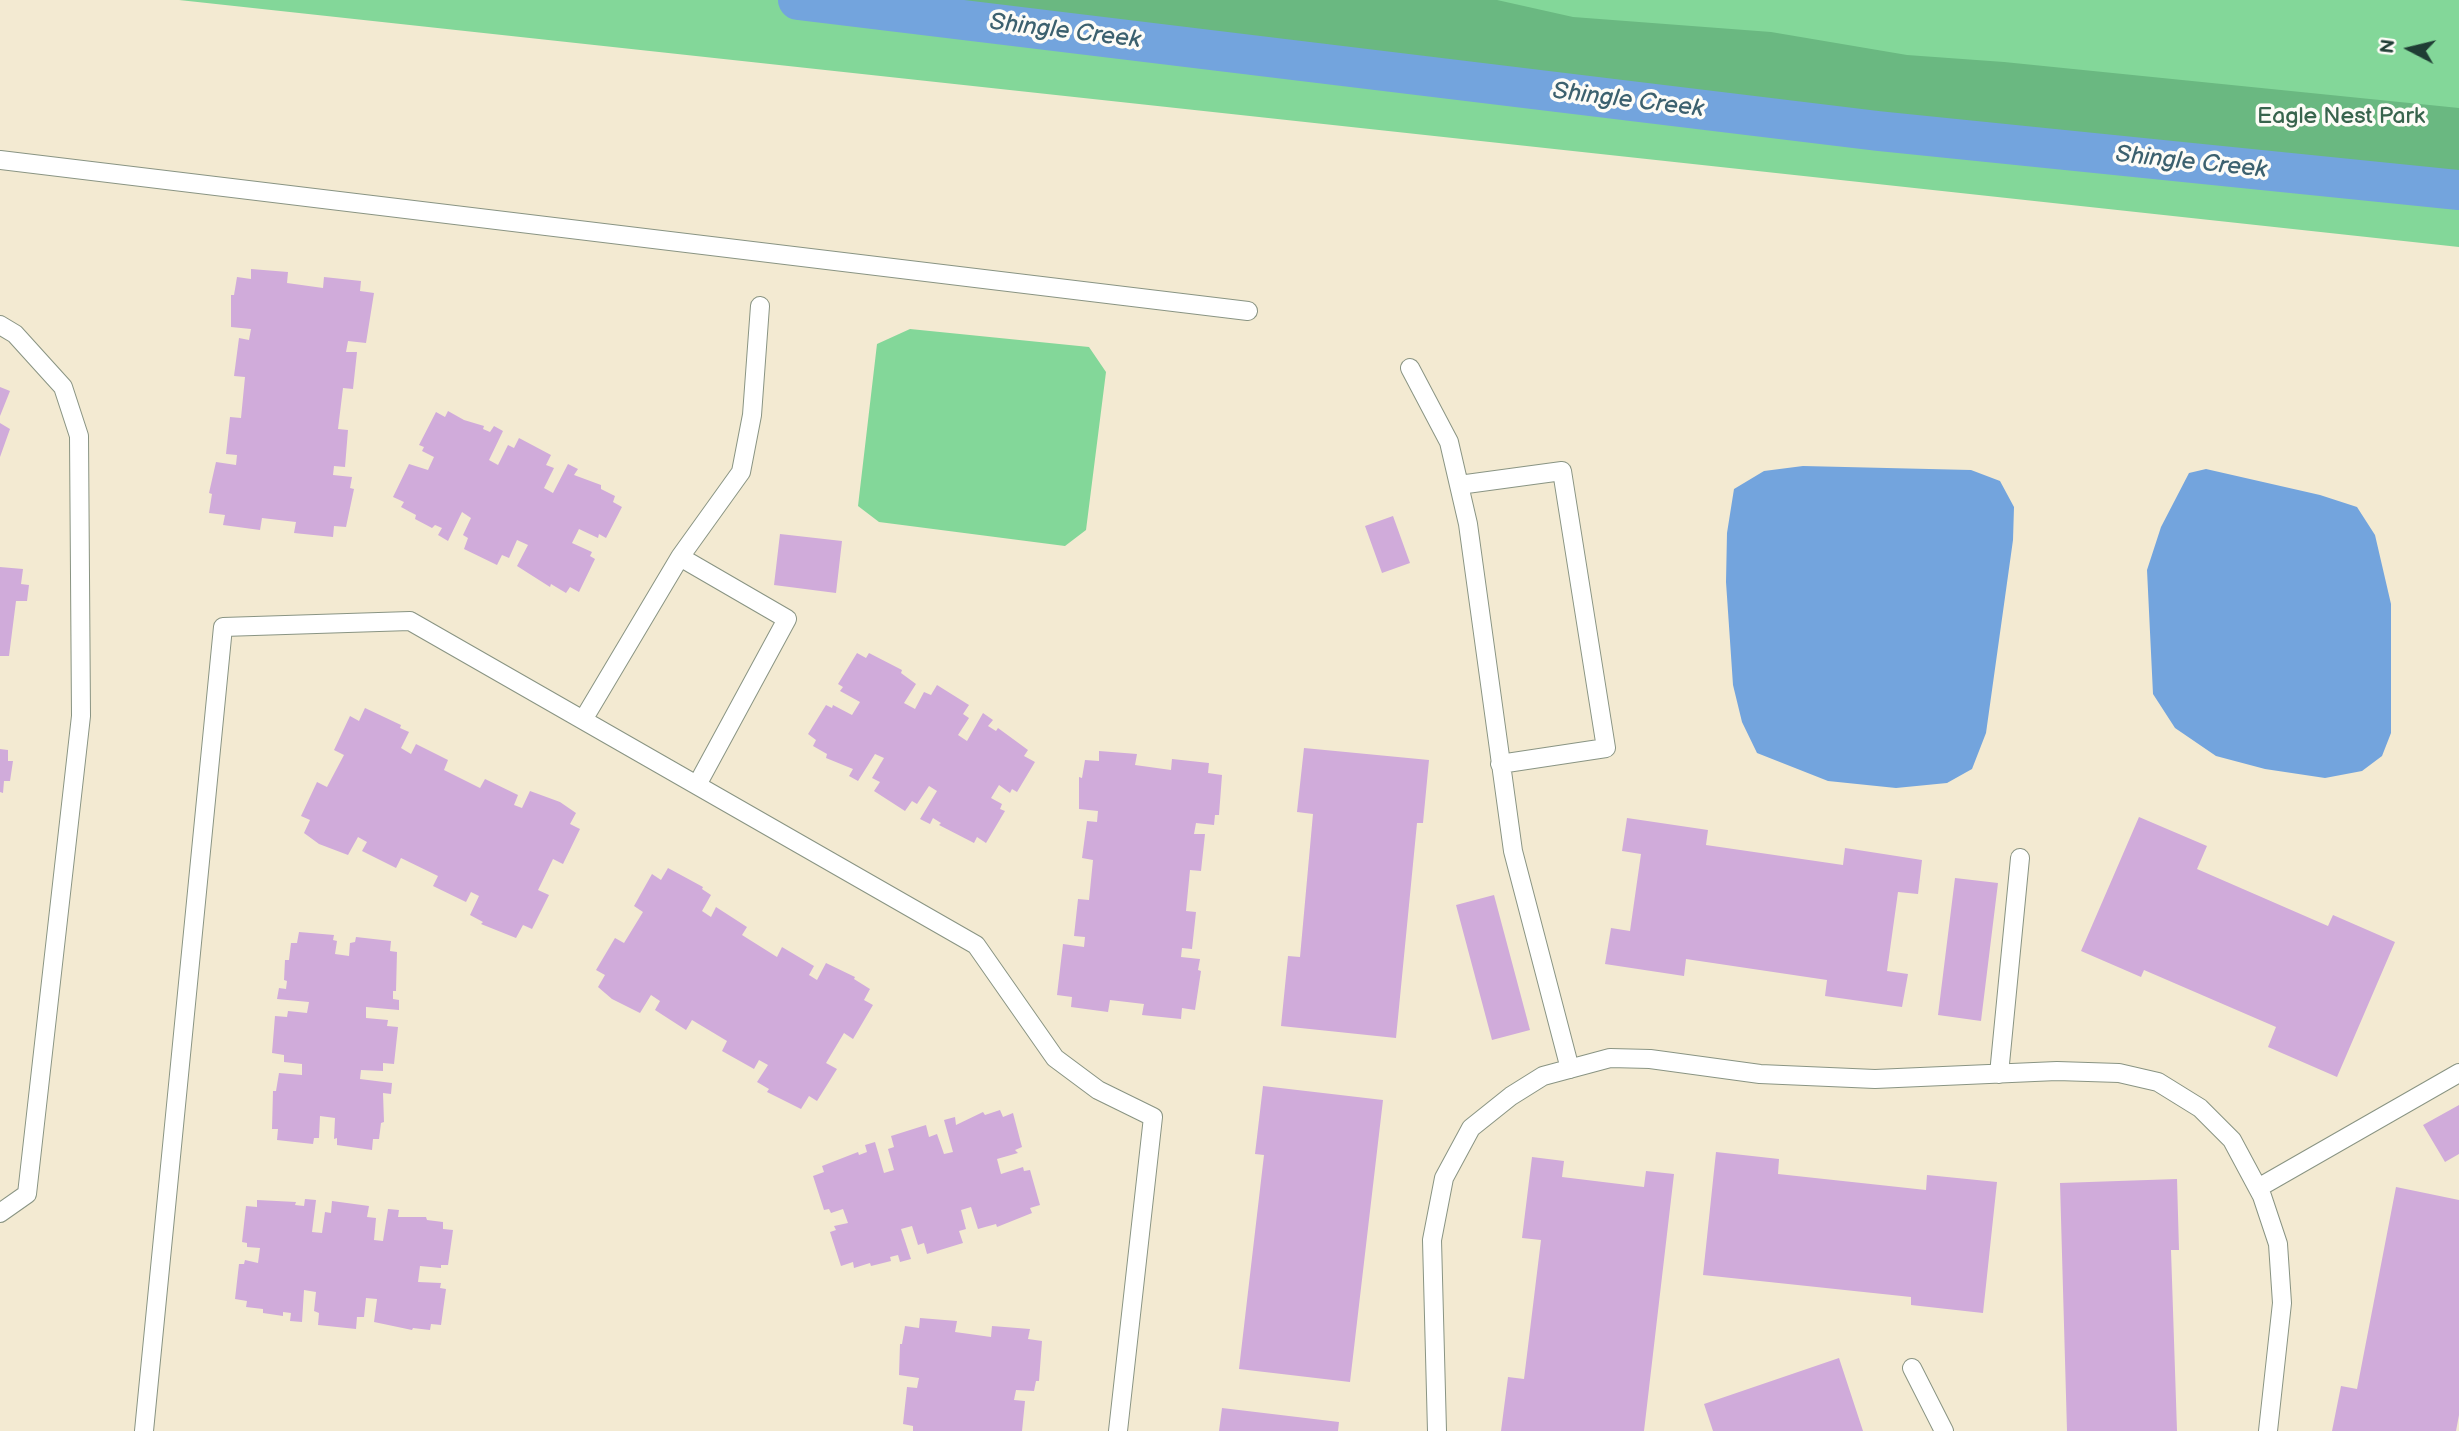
<!DOCTYPE html>
<style>
body{margin:0}
#map{position:relative;width:2459px;height:1431px;overflow:hidden;background:#f3ead2;font-family:"Balsamiq Sans",sans-serif}
canvas{display:block}
.north{position:absolute;left:2375px;top:14px;width:70px;height:70px;-webkit-text-stroke:5px #fdfcf7;paint-order:stroke;rotate:277deg;font-size:19px;font-weight:700;line-height:28px;text-align:center;color:#1f3d34}
.north::after{content:'';display:block;margin:auto;width:24px;height:32px;background:#1f3d34;clip-path:polygon(50% 0,100% 100%,50% 72%,0 100%)}
</style>
<div id="map">
<canvas width="2459" height="1431"></canvas>
<div class="north">N</div>
</div>
<script>
const c = document.querySelector('canvas').getContext('2d');
c.lineJoin = 'round';
function fillPath(path, color) { c.fillStyle = color; c.fill(path, 'evenodd'); }
const toPath = rows => new Path2D(rows.map(r => 'M' + r).join(''));
function trace(path, color, width, dash) { c.strokeStyle = color; c.lineWidth = width; c.lineCap = dash ? 'butt' : 'round'; c.setLineDash(dash || []); c.stroke(path); }
function write(font, color, halo, rows, align = 'center') {
  c.font = font + ' "Balsamiq Sans",sans-serif'; c.lineWidth = 7; c.setLineDash([]); c.textBaseline = 'middle'; c.strokeStyle = halo; c.fillStyle = color; for (const [text, x, y, turn = 0] of rows) {
    c.save(); c.translate(x, y); c.rotate((+turn || 0) * Math.PI / 180); c.textAlign = isNaN(turn) ? turn : align; if (halo) c.strokeText(text, 0, 0); c.fillText(text, 0, 0); c.restore();
  }
}
fillPath(toPath([
 [179,0,2459,0,2459,247],
 [910,329,1089,347,1106,372,1086,530,1065,546,879,522,858,506,877,344]
]), '#83d799');
fillPath(toPath([
 [798,0,1497,0,1573,17,1771,32,1907,55,2004,62,2459,108,2459,190,1878,131]
]), '#6ab881');
fillPath(toPath([
 [1803,466,1971,470,2000,481,2014,507,2013,540,1986,733,1972,769,1947,783,1896,788,1828,781,1757,753,1742,722,1733,685,1726,582,1727,533,1734,489,1764,471],
 [2206,469,2320,495,2357,507,2375,535,2391,604,2391,733,2382,756,2362,771,2325,778,2265,769,2216,756,2175,728,2153,694,2147,570,2161,527,2189,473]
]), '#73a4dd');
trace(toPath([
 [798,0,1878,131,2459,190]
]), '#73a4dd', 40);
fillPath(toPath([
 [251,269,288,272,287,283,323,288,324,277,361,281,360,291,374,293,366,343,348,341,346,352,357,352,353,389,343,388,338,429,348,430,345,467,334,466,333,475,352,477,350,488,354,489,346,527,334,526,333,537,294,533,296,522,262,518,260,530,223,525,225,515,209,513,212,494,209,493,216,462,236,465,237,455,226,454,230,417,241,418,245,377,234,376,239,338,249,340,251,329,231,327,231,295,234,295,237,277,251,279],
 [0,387,10,391,0,416],
 [448,411,464,420,484,426,483,429,490,432,494,426,503,431,489,460,498,465,508,445,514,448,519,438,551,455,546,465,554,468,544,488,553,493,568,464,578,469,574,475,601,485,601,489,615,496,613,502,622,507,606,538,599,534,598,538,579,529,572,543,592,552,590,556,595,559,579,592,570,587,566,593,551,584,550,587,517,566,528,545,517,540,509,558,502,555,497,565,464,549,468,538,463,535,471,518,462,512,448,541,438,535,442,528,435,525,432,528,415,519,416,515,401,507,404,502,393,497,409,464,428,470,434,457,422,451,424,447,419,445,436,412,445,417],
 [0,423,10,429,0,457],
 [1393,516,1410,563,1382,573,1365,526],
 [780,534,842,541,836,593,774,585],
 [0,567,23,569,21,584,29,585,27,601,16,601,9,656,0,656],
 [857,653,866,658,869,653,902,670,901,673,916,684,904,703,915,709,924,692,931,695,937,685,969,705,963,714,969,718,958,735,967,741,983,713,993,720,988,726,996,731,998,728,1028,750,1024,756,1035,762,1017,792,1012,789,1010,793,999,785,991,798,1002,804,1000,809,1005,811,986,843,977,837,974,843,939,825,941,823,933,818,930,824,920,819,937,791,929,786,917,804,912,801,905,811,874,791,880,782,872,778,884,758,875,754,858,781,849,776,853,769,826,758,827,754,813,746,816,740,808,734,826,705,832,708,833,705,852,715,860,702,840,691,843,687,838,684],
 [365,708,401,725,400,728,409,732,401,748,411,754,416,744,448,760,444,770,480,788,485,779,518,795,514,805,522,808,530,791,560,802,576,813,570,824,580,829,563,864,553,859,538,890,549,895,532,929,523,925,516,938,481,924,483,922,470,915,479,896,471,892,466,902,433,886,438,876,401,858,396,868,362,851,367,842,358,837,348,855,319,844,304,833,310,820,301,816,317,782,327,787,344,755,334,750,350,716,359,721],
 [1304,748,1429,760,1423,823,1417,823,1396,1038,1281,1026,1288,956,1300,957,1313,814,1297,812],
 [0,749,8,750,8,761,13,761,10,781,4,781,3,793,0,792],
 [1099,751,1137,754,1135,765,1171,770,1172,759,1209,763,1208,773,1222,775,1219,815,1215,815,1214,825,1196,823,1194,834,1205,834,1201,871,1190,870,1186,911,1196,912,1192,949,1182,948,1181,957,1200,959,1198,970,1201,971,1195,1010,1182,1008,1181,1019,1142,1015,1144,1004,1110,1000,1108,1012,1071,1007,1072,997,1057,995,1063,944,1084,947,1085,937,1074,936,1078,899,1089,900,1093,860,1082,858,1087,821,1097,822,1098,811,1079,809,1079,777,1082,778,1085,760,1099,761],
 [2139,817,2207,846,2197,869,2328,926,2333,915,2395,942,2337,1077,2268,1047,2276,1027,2144,970,2141,977,2081,951],
 [1627,818,1708,830,1706,845,1843,865,1845,848,1922,860,1918,894,1898,892,1887,971,1908,974,1902,1007,1825,996,1827,980,1686,959,1684,976,1605,964,1611,928,1630,931,1641,854,1622,851],
 [668,868,703,887,702,889,711,895,702,911,711,917,716,907,747,927,742,935,777,957,782,947,814,966,809,975,817,980,826,963,855,977,854,979,870,989,864,1000,873,1005,853,1039,844,1033,826,1063,837,1069,817,1101,809,1096,801,1109,767,1092,769,1089,757,1082,768,1065,759,1060,754,1069,722,1051,727,1041,692,1020,686,1030,655,1010,660,1001,651,995,640,1013,612,999,598,987,605,975,596,970,615,938,624,943,643,912,634,906,652,874,661,880],
 [1955,878,1998,883,1981,1021,1938,1015],
 [1494,895,1530,1030,1492,1040,1456,905],
 [299,932,334,935,333,940,337,941,335,954,349,956,350,943,355,942,356,937,391,941,390,951,397,952,396,991,393,991,393,999,399,1000,399,1010,366,1007,366,1018,388,1020,387,1026,398,1027,394,1064,383,1063,383,1071,361,1070,360,1079,392,1083,391,1094,383,1093,384,1122,381,1123,379,1139,373,1139,372,1150,337,1145,337,1138,334,1139,335,1118,320,1116,319,1138,314,1138,313,1144,277,1140,278,1129,272,1129,273,1091,276,1091,279,1073,302,1075,302,1064,284,1062,284,1055,272,1053,275,1016,287,1017,288,1011,307,1013,309,1002,277,999,279,988,286,989,287,981,284,980,285,960,289,960,291,943,297,943],
 [1263,1086,1383,1100,1350,1382,1239,1369,1264,1155,1255,1154],
 [2459,1105,2459,1154,2445,1162,2423,1125],
 [1000,1110,1003,1117,1013,1113,1022,1147,1015,1150,1018,1153,997,1159,1001,1174,1023,1167,1024,1171,1030,1170,1040,1205,1030,1208,1032,1213,997,1227,996,1224,978,1229,971,1207,961,1210,966,1229,959,1231,963,1243,927,1254,924,1243,918,1245,912,1226,901,1229,911,1259,900,1262,898,1255,890,1257,891,1261,871,1266,870,1263,854,1268,853,1262,841,1266,830,1232,836,1230,834,1226,848,1223,843,1209,831,1213,829,1209,824,1210,813,1176,824,1172,822,1166,858,1152,859,1155,867,1152,865,1145,875,1142,884,1173,894,1170,888,1149,894,1147,891,1136,926,1125,929,1137,937,1134,944,1154,953,1152,944,1120,955,1117,956,1125,983,1112,985,1115],
 [1716,1152,1779,1159,1778,1174,1926,1190,1927,1175,1997,1182,1983,1313,1911,1305,1911,1297,1703,1275],
 [1532,1157,1564,1161,1562,1177,1644,1187,1646,1171,1674,1174,1644,1431,1501,1431,1508,1377,1524,1379,1541,1240,1522,1238],
 [2177,1179,2179,1250,2171,1250,2177,1431,2067,1431,2060,1183],
 [2396,1187,2459,1200,2459,1415,2456,1431,2332,1431,2341,1386,2357,1389],
 [305,1199,316,1200,312,1232,322,1233,325,1212,331,1213,332,1201,369,1206,367,1217,376,1218,374,1240,383,1241,388,1209,399,1210,398,1217,426,1217,427,1220,443,1222,443,1229,453,1230,448,1265,441,1265,441,1268,420,1266,418,1282,441,1283,440,1288,446,1289,441,1325,431,1324,430,1330,413,1328,412,1330,374,1322,377,1299,366,1298,364,1317,357,1317,356,1329,318,1325,319,1313,314,1311,316,1292,304,1290,302,1322,290,1321,291,1313,283,1312,283,1316,263,1313,263,1309,246,1307,247,1301,235,1299,239,1264,244,1264,245,1260,258,1263,260,1248,247,1247,247,1243,242,1242,246,1206,257,1207,257,1200,296,1202,295,1205,304,1206],
 [920,1318,957,1321,955,1332,991,1337,992,1326,1030,1329,1028,1339,1042,1341,1039,1381,1036,1381,1034,1391,1016,1390,1014,1400,1025,1401,1022,1431,913,1431,913,1426,903,1424,907,1387,917,1388,919,1378,899,1375,900,1344,902,1344,905,1326,919,1328],
 [1839,1358,1863,1431,1713,1431,1704,1404],
 [1222,1408,1339,1422,1338,1431,1219,1431]
]), '#d0abda');
const lane = toPath([
 [0,160,1248,311],
 [0,325,15,334,63,387,79,436,81,716,27,1194,0,1213],
 [1410,368,1449,442,1468,524,1513,851,1570,1069],
 [1459,485,1562,471,1606,748,1500,764],
 [680,557,741,472,752,415,760,306],
 [583,720,680,557,787,619,697,785],
 [1999,1074,2020,858],
 [2258,1188,2459,1073],
 [1912,1368,1944,1431],
 [144,1431,223,627,410,621,976,945,1055,1058,1098,1090,1153,1117,1118,1431],
 [1437,1431,1432,1240,1444,1178,1471,1128,1511,1096,1543,1076,1610,1058,1650,1059,1760,1074,1875,1079,2057,1071,2119,1073,2158,1082,2200,1108,2232,1140,2262,1196,2278,1244,2282,1303,2268,1431]
]);
trace(lane, '#899483', 20);
trace(lane, '#fff', 18);
write('23px', '#38644d', '#fdfcf7', [
 ["Eagle Nest Park",2341,117]
]);
write('italic 24px', '#3c616f', '#fdfcf7', [
 ["Shingle Creek",1065,32,7],
 ["Shingle Creek",1628,101,7],
 ["Shingle Creek",2191,163,6]
]);
</script>
